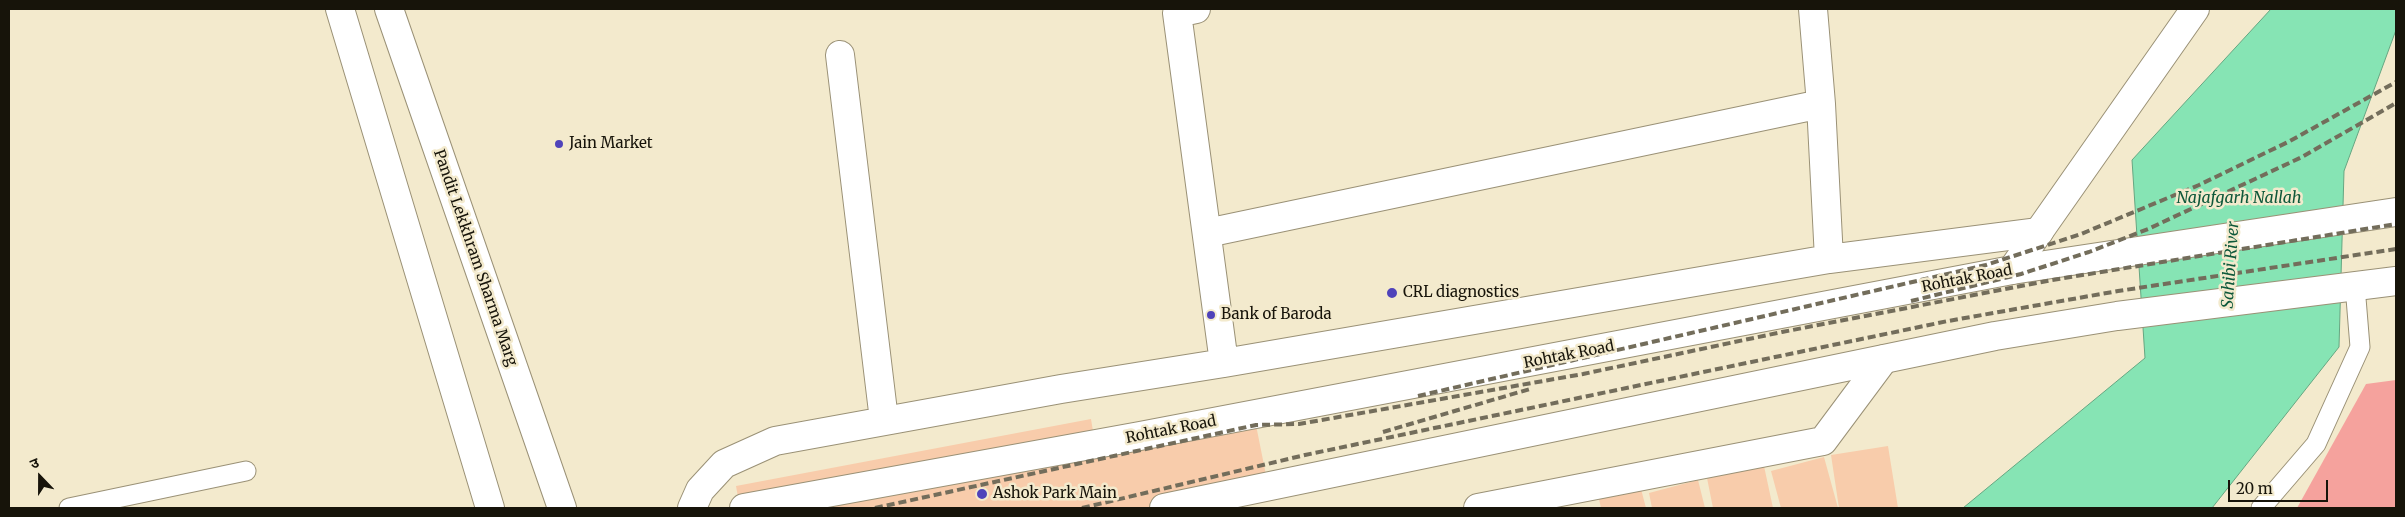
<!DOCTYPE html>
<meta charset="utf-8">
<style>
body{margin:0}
#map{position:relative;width:2405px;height:517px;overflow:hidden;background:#f3eacd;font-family:Merriweather,"Noto Sans Devanagari",serif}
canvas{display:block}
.frame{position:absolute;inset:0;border:10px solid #17140a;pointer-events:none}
.north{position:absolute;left:15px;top:452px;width:50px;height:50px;-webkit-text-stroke:4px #f3eacd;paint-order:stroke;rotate:338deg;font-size:14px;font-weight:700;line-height:20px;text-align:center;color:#17140a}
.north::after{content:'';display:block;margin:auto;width:18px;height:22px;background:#17140a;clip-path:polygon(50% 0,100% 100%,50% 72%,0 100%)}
.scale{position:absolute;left:2228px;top:480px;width:100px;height:22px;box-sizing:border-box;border:2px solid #17140a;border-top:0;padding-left:6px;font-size:15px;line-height:18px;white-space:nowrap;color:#17140a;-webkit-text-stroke:4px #f3eacd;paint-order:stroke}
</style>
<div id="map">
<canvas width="2405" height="517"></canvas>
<div class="frame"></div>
<div class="north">उ</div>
<div class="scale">20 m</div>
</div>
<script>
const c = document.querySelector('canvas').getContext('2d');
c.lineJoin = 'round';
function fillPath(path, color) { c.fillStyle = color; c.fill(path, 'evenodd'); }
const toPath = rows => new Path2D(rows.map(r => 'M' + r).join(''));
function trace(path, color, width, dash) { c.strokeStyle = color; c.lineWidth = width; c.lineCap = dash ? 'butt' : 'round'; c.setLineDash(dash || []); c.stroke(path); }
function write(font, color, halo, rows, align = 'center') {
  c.font = font + ' Merriweather,serif'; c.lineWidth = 5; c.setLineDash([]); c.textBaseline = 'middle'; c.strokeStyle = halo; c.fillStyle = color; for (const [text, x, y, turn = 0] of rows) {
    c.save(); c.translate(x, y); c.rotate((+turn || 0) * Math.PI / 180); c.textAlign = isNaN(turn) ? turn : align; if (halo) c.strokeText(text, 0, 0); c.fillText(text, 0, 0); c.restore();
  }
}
fillPath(toPath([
 [2396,380,2396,508,2297,508,2366,384]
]), '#f5a29d');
const water = toPath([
 [2271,9,2396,9,2396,30,2344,171,2339,347,2212,508,1963,508,2145,358,2132,160,2271,9]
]);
fillPath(water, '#86e4b4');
trace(water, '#65a681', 1);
fillPath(toPath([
 [1091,419,1097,455,1256,425,1268,485,1145,508,740,508,736,486],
 [1888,446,1898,508,1839,508,1831,455],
 [1824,457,1838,508,1781,508,1771,471],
 [1764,466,1773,508,1713,508,1707,478],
 [1698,480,1705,508,1652,508,1649,493],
 [1641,489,1646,508,1601,508,1599,499]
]), '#f8ccab');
const lane = toPath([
 [69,508,246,471],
 [2261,508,2316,444,2360,347,2355,286]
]);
const street = toPath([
 [340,9,490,508],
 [389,9,562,508],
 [1813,9,1821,104,1829,259],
 [840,55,884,420],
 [1207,233,1821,104],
 [1224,363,1829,259,2039,232],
 [692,508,700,490,724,464,775,441,1061,389,1224,363,1177,13,1196,9],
 [1478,508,1823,441,1884,359]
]);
const secondary = toPath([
 [2012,270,2195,9]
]);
const primary = toPath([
 [744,508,1140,436,2012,270,2396,212],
 [1164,508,1995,336,2117,316,2396,281]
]);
trace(lane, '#9a9176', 21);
trace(street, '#9a9176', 30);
trace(secondary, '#9a9176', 30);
trace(primary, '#9a9176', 30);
trace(lane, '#fff', 19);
trace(street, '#fff', 28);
trace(secondary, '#fff', 28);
trace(primary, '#fff', 28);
trace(toPath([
 [1911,301,2021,274,2089,252,2148,229,2302,157,2396,103],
 [1418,396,1986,265,2081,234,2199,185,2290,141,2396,82],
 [1383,432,1530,389],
 [875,508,1256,425,1299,424,1583,374,1782,332,2052,280,2396,224],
 [1082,508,1305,455,1948,321,2118,291,2396,249]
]), '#736d5b', 4, [8, 4]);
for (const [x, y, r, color] of [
 [559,144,5,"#4f43ba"],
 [1392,293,6,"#4f43ba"],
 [1211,315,5,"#4f43ba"],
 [982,494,6,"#4f43ba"]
]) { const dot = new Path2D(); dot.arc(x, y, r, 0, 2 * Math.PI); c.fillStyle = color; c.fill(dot); trace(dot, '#f3eacd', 2); }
write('15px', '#17140a', '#f3eacd', [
 ["Jain Market",569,144],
 ["CRL diagnostics",1403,293],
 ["Bank of Baroda",1221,315],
 ["Ashok Park Main",993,494]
], 'left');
write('15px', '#17140a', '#f3eacd', [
 ["Pandit Lekkhram Sharma Marg",475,258,71],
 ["Rohtak Road",1967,279,-11],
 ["Rohtak Road",1569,355,-11],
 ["Rohtak Road",1171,430,-11]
]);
write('italic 16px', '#0e583a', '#f3eacd', [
 ["Najafgarh Nallah",2239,198],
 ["Sahibi River",2231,265,-86]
]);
</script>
